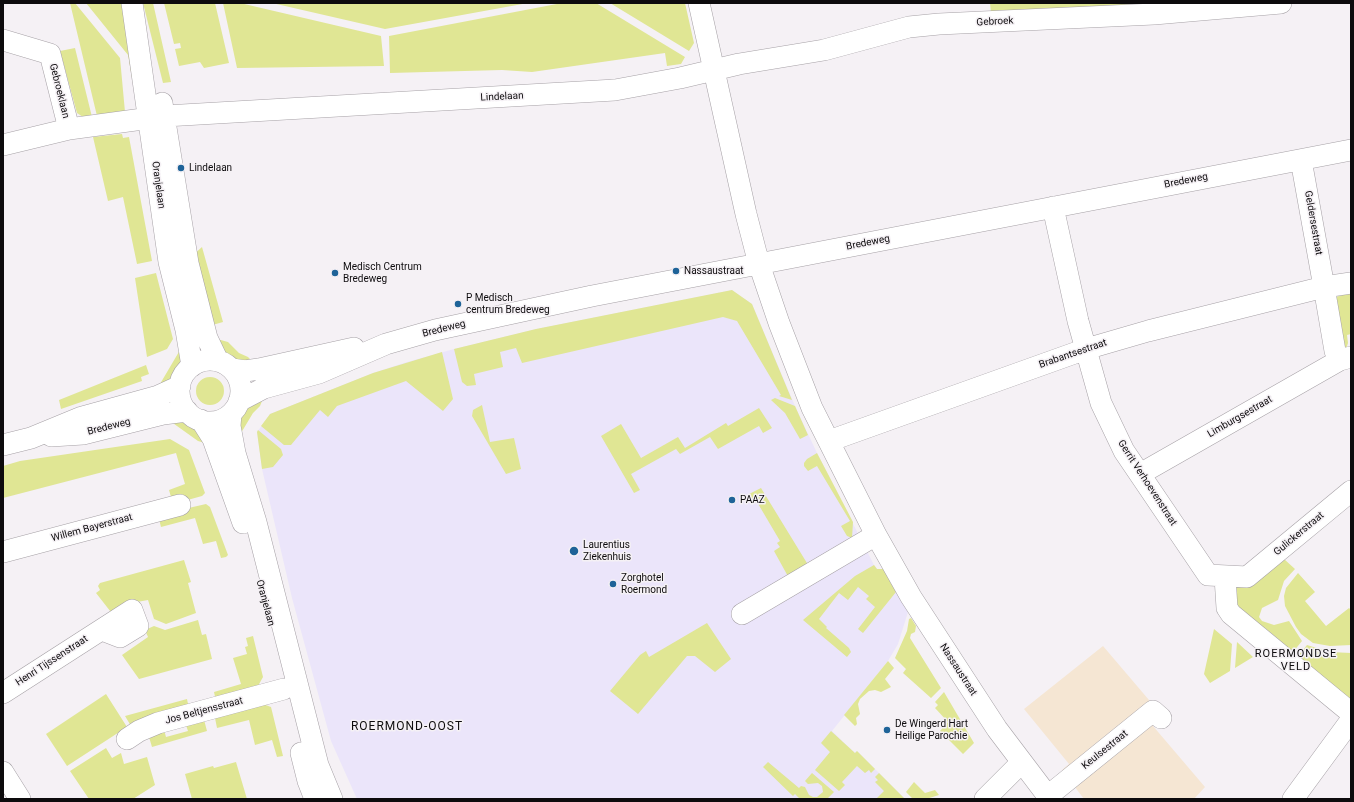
<!DOCTYPE html>
<style>
body{margin:0}
#map{position:relative;width:1354px;height:802px;overflow:hidden;background:#f5f1f5;font-family:Roboto,sans-serif}
canvas{display:block}
.frame{position:absolute;inset:0;border:4px solid #0d0b0d;pointer-events:none}
</style>
<div id="map">
<canvas width="1354" height="802"></canvas>
<div class="frame"></div>
</div>
<script>
const c = document.querySelector('canvas').getContext('2d');
c.lineJoin = 'round';
function fillPath(path, color) { c.fillStyle = color; c.fill(path, 'evenodd'); }
const toPath = rows => new Path2D(rows.map(r => 'M' + r).join(''));
function trace(path, color, width, dash) { c.strokeStyle = color; c.lineWidth = width; c.lineCap = dash ? 'butt' : 'round'; c.setLineDash(dash || []); c.stroke(path); }
function write(font, color, halo, rows, align = 'center') {
  c.font = font + ' Roboto,sans-serif'; c.lineWidth = 3; c.setLineDash([]); c.textBaseline = 'middle'; c.strokeStyle = halo; c.fillStyle = color; for (const [text, x, y, turn = 0] of rows) {
    c.save(); c.translate(x, y); c.rotate((+turn || 0) * Math.PI / 180); c.textAlign = isNaN(turn) ? turn : align; if (halo) c.strokeText(text, 0, 0); c.fillText(text, 0, 0); c.restore();
  }
}
fillPath(toPath([
 [1103,646,1149,700,1153,726,1205,787,1194,799,1084,799,1062,770,1069,764,1024,709]
]), '#f5e6d3');
fillPath(toPath([
 [732,290,752,304,795,406,817,453,874,565,877,569,883,569,908,612,898,644,888,661,832,731,855,753,857,751,905,799,357,799,331,741,292,598,262,469,257,432,270,414,373,373,407,362,454,349,536,329]
]), '#ebe5fa');
fillPath(toPath([
 [70,3,75,3,120,58,125,112,97,116],
 [86,3,124,3,134,89,128,55],
 [143,3,153,3,171,82,163,83],
 [164,3,215,3,229,63,204,68,200,62,179,66,175,49,181,48,180,43,174,44],
 [223,3,240,3,381,36,384,66,237,68],
 [272,3,528,3,385,29],
 [562,3,596,3,685,57,681,64,667,66,665,53,532,72,502,70,390,73,389,36],
 [610,3,685,3,694,43,689,51],
 [990,3,1151,3,1151,5,991,13],
 [75,48,92,117,83,117,77,113,60,51],
 [122,134,123,138,129,137,152,261,137,264,123,197,108,201,93,137],
 [202,247,223,322,209,326,192,256],
 [156,273,173,339,167,349,147,357,135,278],
 [732,290,752,304,792,400,779,396,781,395,737,321,723,317,522,363,516,348,500,352,503,367,474,374,476,385,467,386,462,382,454,349,536,329],
 [1351,292,1351,334,1347,335,1348,343,1346,349,1339,341,1336,297],
 [217,339,228,342,239,353,248,357,253,362,228,360],
 [180,350,184,364,181,372,177,377,160,384],
 [442,352,453,399,443,411,406,381,337,406,328,417,320,410,291,445,284,445,261,426,270,414,373,373],
 [146,365,149,374,141,377,142,381,61,409,59,400],
 '196 391a14 14 0 1 1 28 0a14 14 0 1 1-28 0Z',
 [775,398,795,406,808,435,800,439,785,413,771,400],
 [262,401,260,406,253,413,241,433,240,413,243,407],
 [482,405,490,442,514,438,521,469,506,474,472,416,473,410],
 [759,408,772,428,763,433,759,426,718,449,710,437,680,454,676,449,631,474,640,490,634,493,601,436,621,424,641,458,678,437,685,448,726,423,728,426],
 [185,419,192,422,205,443,198,441,170,421],
 [258,430,281,449,283,455,273,467,262,469,257,432],
 [170,439,189,450,205,493,202,496,173,504,169,490,185,484,176,453,3,498,3,466,20,461],
 [817,453,853,522,852,538,847,536,841,526,850,521,817,466,808,471,804,466,804,463,807,459],
 [761,488,810,568,790,580,774,551,780,547,777,543,780,541,757,502,754,503,749,494],
 [206,504,210,507,228,555,226,557,221,558,216,541,203,544,195,518,161,527,158,515],
 [1284,559,1295,569,1284,581,1278,600,1262,608,1259,617,1262,621,1274,625,1289,621,1302,641,1293,652,1265,628,1261,630,1235,607,1235,582],
 [184,560,191,582,188,583,196,613,166,624,154,619,148,600,137,602,114,616,96,593,100,590,98,586,100,583],
 [874,565,877,569,883,569,896,592,863,633,858,629,875,607,866,599,869,596,858,587,848,600,839,593,819,619,827,627,826,628,849,648,851,652,847,657,803,620,855,576],
 [1298,573,1315,592,1305,601,1326,626,1349,608,1351,610,1351,645,1330,646,1313,643,1301,634,1296,627,1285,606,1284,596,1286,588],
 [911,618,916,626,915,632,911,634,910,638,941,688,931,698,903,673,906,669,895,658,907,631,909,619],
 [198,620,202,635,206,634,212,659,139,679,122,655,148,637,145,630,154,626,165,630],
 [707,623,731,659,715,672,695,656,687,656,638,714,610,691,640,655,646,651,649,657],
 [1214,629,1232,644,1230,671,1210,683,1204,674],
 [253,636,263,677,258,686,216,701,214,692,241,684,233,658,247,654,245,647,248,646,246,638],
 [1237,642,1253,657,1235,668],
 [1307,645,1330,652,1351,653,1351,701,1298,656],
 [888,661,894,668,885,679,891,687,881,692,875,690,869,691,860,699,858,704,860,714,856,718,857,724,855,726,844,715],
 [944,692,974,743,963,754,940,731,948,722,935,708,938,705,935,702],
 [106,694,127,727,67,766,46,734],
 [187,699,189,709,131,726,125,716],
 [263,704,271,707,283,756,277,757,272,740,255,745,249,720,217,728,214,713],
 [203,716,207,731,152,747,149,737,163,726,166,737,188,731,185,722],
 [831,731,855,753,857,751,875,769,871,773,869,770,865,773,857,766,842,782,845,785,839,791,815,770,830,752,821,743],
 [106,748,112,758,121,753,124,764,147,757,155,785,133,799,89,799,70,771],
 [236,762,247,799,192,799,185,774,213,766,214,768],
 [768,762,799,788,801,786,805,787,809,795,813,797,817,797,823,792,822,786,818,783,808,784,805,781,812,773,834,792,827,799,800,799,795,794,793,796,763,767],
 [879,773,905,799,876,799,884,791,875,782,878,780,875,777],
 [914,782,925,793,935,790,939,795,926,799,913,799,906,792]
]), '#e0e694');
const minor = toPath([
 [132,3,169,262,186,330,192,366],
 [699,3,746,214,759,264,779,323,812,408,876,535,911,597,997,729,1050,799],
 [3,40,50,54,69,129],
 [162,103,188,263,207,338,218,361],
 [3,145,69,129,165,116,615,90,680,78,739,64,824,50,909,27,939,24,1154,14,1281,3],
 [1053,207,1078,321,1101,403,1124,451,1208,575,1247,577,1351,491],
 [1351,283,1324,287,1335,351,1340,360,1351,357],
 '179 391a31 31 0 1 1 62 0a31 31 0 1 1-62 0Z',
 [232,369,245,371,259,369,354,348],
 [239,401,264,388,319,373,386,344,435,330,592,296,1351,150],
 [231,414,230,426,235,453,256,522,318,765,332,799],
 [201,420,213,439,243,523],
 [51,436,83,434,163,414,187,411],
 [829,441,1086,349,1148,331,1324,287,1301,160],
 [3,445,31,438,82,417,158,396,180,386],
 [1140,474,1340,360],
 [3,552,180,505],
 [1225,577,1227,608,1231,614,1351,713],
 [742,614,876,535],
 [3,693,132,610,138,626,120,637,102,630],
 [127,739,139,731,158,723,284,689],
 [301,753,308,781,315,799],
 [3,772,20,799],
 [1048,796,1153,711,1161,718],
 [985,799,1021,763],
 [1293,799,1351,720]
]);
trace(minor, '#a6a1a6', 22);
trace(minor, '#fff', 21);
for (const [x, y, r, color] of [
 [181,168,4,"#1e6398"],
 [676,271,4,"#1e6398"],
 [335,273,4,"#1e6398"],
 [458,304,4,"#1e6398"],
 [732,500,4,"#1e6398"],
 [574,551,5,"#1e6398"],
 [613,584,4,"#1e6398"],
 [887,730,4,"#1e6398"]
]) { const dot = new Path2D(); dot.arc(x, y, r, 0, 2 * Math.PI); c.fillStyle = color; c.fill(dot); trace(dot, '#f5f1f5', 1.5); }
write('10px', '#0d0b0d', '#f5f1f5', [
 ["Gebroek",995,22,-3],
 ["Gebroeklaan",59,91,76],
 ["Lindelaan",502,97,-3],
 ["Bredeweg",1186,181,-11],
 ["Oranjelaan",158,185,82],
 ["Geldersestraat",1313,223,80],
 ["Bredeweg",868,243,-11],
 ["Bredeweg",444,329,-14],
 ["Brabantsestraat",1073,354,-19],
 ["Limburgsestraat",1240,417,-30],
 ["Bredeweg",109,427,-14],
 ["Gerrit Verhoevenstraat",1147,483,57],
 ["Willem Bayerstraat",92,528,-15],
 ["Gulickerstraat",1299,534,-40],
 ["Oranjelaan",265,603,75],
 ["Henri Tijssenstraat",52,661,-33],
 ["Nassaustraat",958,670,57],
 ["Jos Beltjensstraat",204,711,-15],
 ["Keulsestraat",1105,750,-39]
]);
write('10px', '#0d0b0d', '#f5f1f5', [
 ["Lindelaan",189,168],
 ["Medisch Centrum",343,267],
 ["Bredeweg",343,279],
 ["Nassaustraat",684,271],
 ["P Medisch",466,298],
 ["centrum Bredeweg",466,310],
 ["PAAZ",740,500],
 ["Laurentius",583,545],
 ["Ziekenhuis",583,557],
 ["Zorghotel",621,578],
 ["Roermond",621,590],
 ["De Wingerd Hart",895,724],
 ["Heilige Parochie",895,736]
], 'left');
c.letterSpacing = '1px';
write('11px', '#0d0b0d', '#f5f1f5', [
 ["ROERMONDSE",1296,654],
 ["VELD",1296,667]
]);
c.letterSpacing = '0px';
c.letterSpacing = '1px';
write('12px', '#0d0b0d', '#f5f1f5', [
 ["ROERMOND-OOST",407,727]
]);
c.letterSpacing = '0px';
</script>
